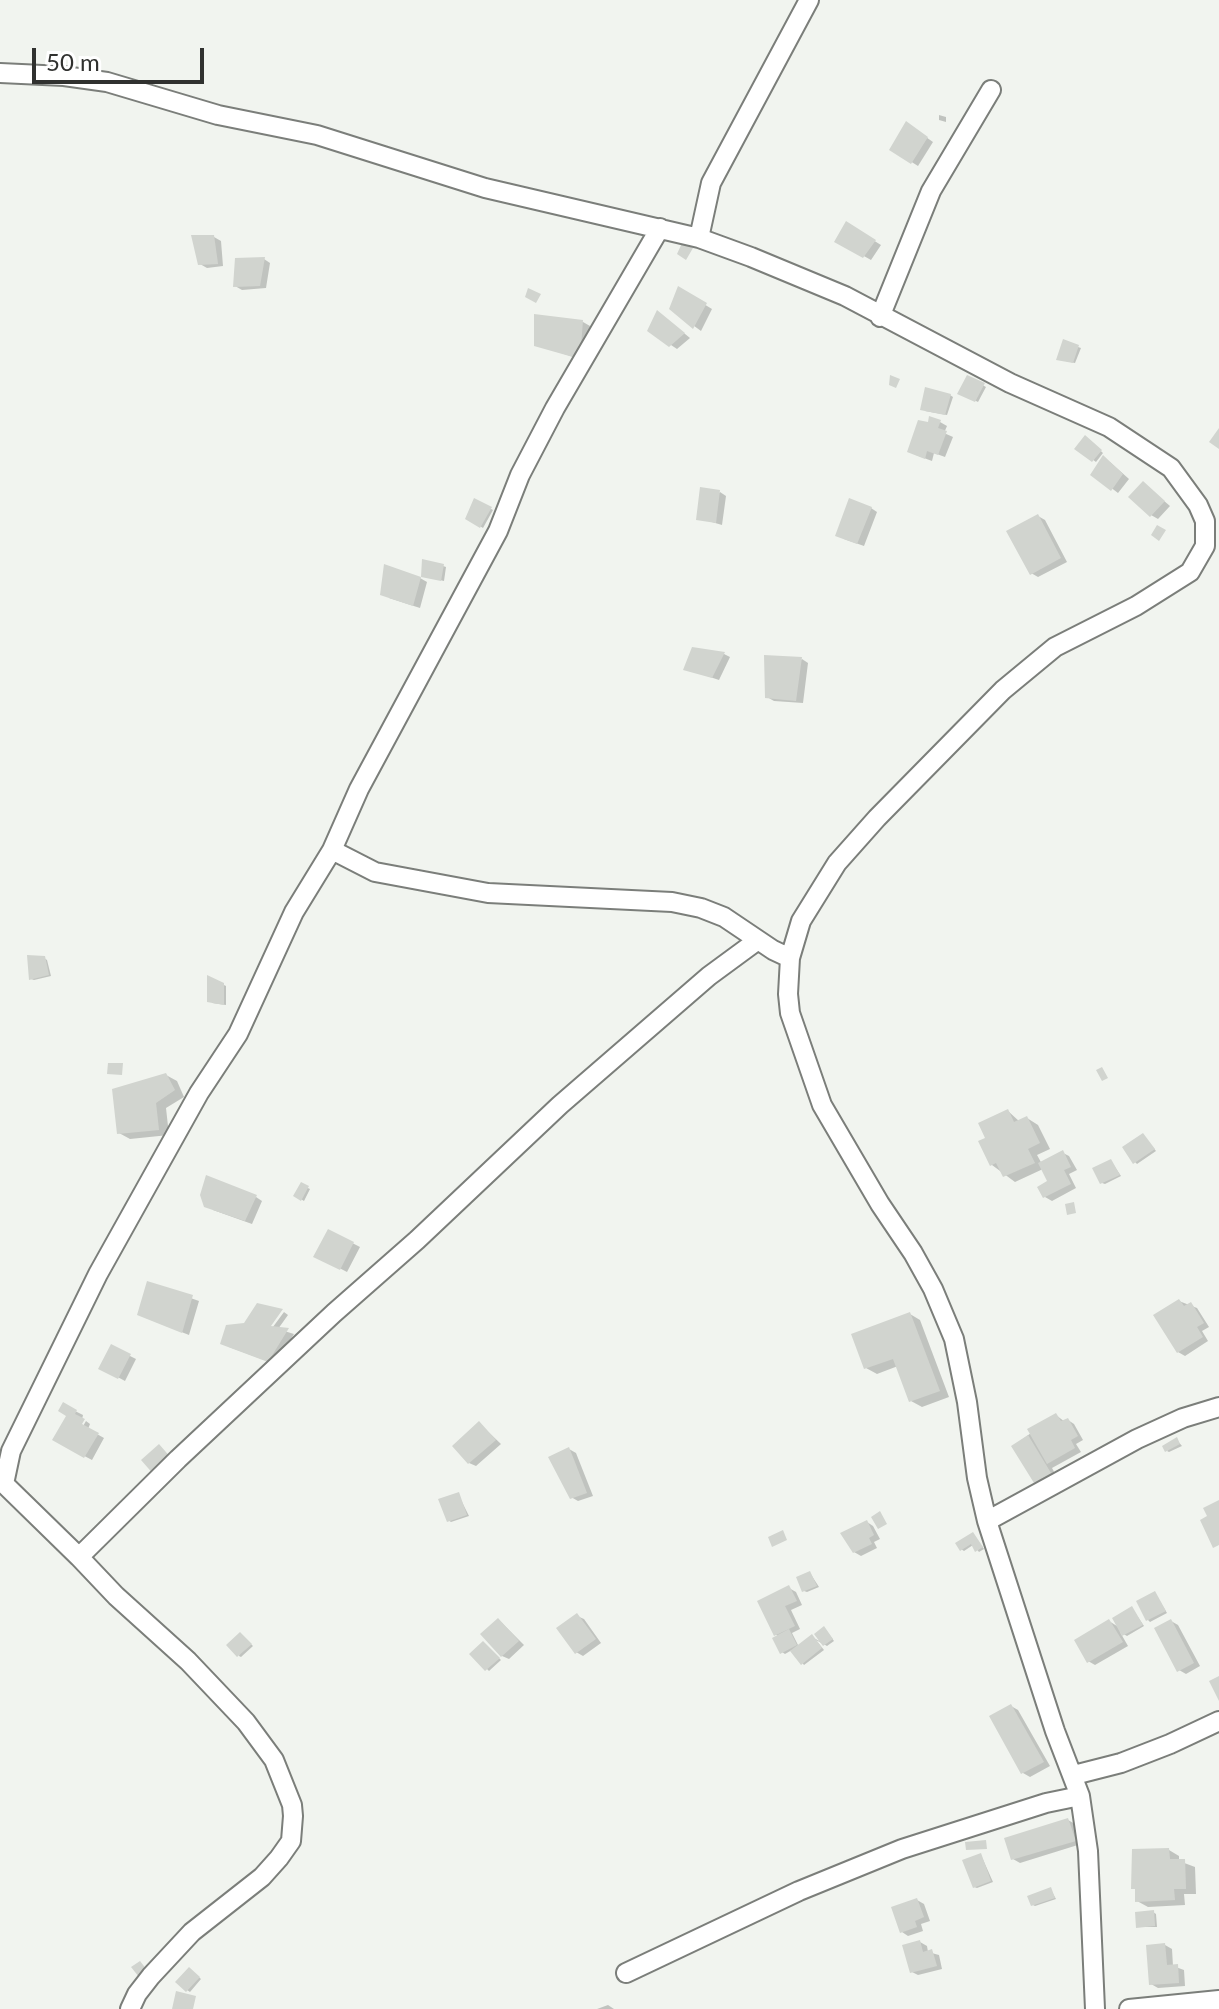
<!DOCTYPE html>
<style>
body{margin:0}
#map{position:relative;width:1219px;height:2009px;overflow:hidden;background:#f1f4ef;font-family:Lato,sans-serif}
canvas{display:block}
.scale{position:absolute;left:32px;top:48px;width:172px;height:36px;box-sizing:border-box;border:4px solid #30312f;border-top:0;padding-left:10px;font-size:24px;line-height:28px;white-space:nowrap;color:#30312f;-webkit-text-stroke:6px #fff;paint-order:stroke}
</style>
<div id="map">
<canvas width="1219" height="2009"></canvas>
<div class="scale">50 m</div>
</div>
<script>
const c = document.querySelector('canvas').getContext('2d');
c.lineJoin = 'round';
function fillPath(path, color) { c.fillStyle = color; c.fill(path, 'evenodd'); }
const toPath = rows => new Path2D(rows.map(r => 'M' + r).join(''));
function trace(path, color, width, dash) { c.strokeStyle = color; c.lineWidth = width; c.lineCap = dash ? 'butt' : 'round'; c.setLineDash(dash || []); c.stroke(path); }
fillPath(toPath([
 [939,115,946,117,946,122,939,120],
 [913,128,933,142,918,166,891,149],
 [847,224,881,245,871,260,837,241],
 [214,237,221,241,223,266,207,268,200,264],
 [264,259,270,263,266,288,242,290,235,286],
 [679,289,712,309,701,331,671,309],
 [663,316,690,338,677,349,671,345],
 [536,317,583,322,590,326,586,361,536,345],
 [1078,347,1081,348,1075,363,1061,360],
 [968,377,986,387,978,402,960,393],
 [950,395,953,397,947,415,925,411],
 [940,422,947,426,944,433,953,437,945,457,934,453,932,461,916,455],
 [1088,439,1103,453,1096,462,1077,448],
 [1110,462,1129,479,1118,493,1093,474],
 [1149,488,1170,506,1158,519,1151,515],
 [720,492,726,496,722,525,698,518],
 [475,500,493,510,483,528,467,518],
 [871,508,877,512,864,546,844,539],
 [1038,516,1045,520,1067,562,1038,577,1031,573],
 [443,566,446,567,444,581,423,576],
 [420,578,427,582,420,608,389,598],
 [694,649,724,654,730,657,719,680,686,669],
 [802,659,808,663,803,703,774,701,767,697],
 [44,958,47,960,51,976,34,980,31,979],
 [209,978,226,986,226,1005,212,1003],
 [166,1075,177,1081,184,1097,166,1108,169,1135,130,1139,119,1133],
 [1008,1111,1020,1122,1027,1118,1038,1125,1050,1149,1037,1155,1042,1164,1063,1153,1069,1156,1077,1170,1069,1174,1076,1188,1052,1201,1045,1197,1050,1182,1043,1169,1015,1182,992,1165,988,1139],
 [1143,1135,1156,1151,1137,1164,1135,1162],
 [1111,1161,1121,1176,1105,1184,1102,1183],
 [301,1185,310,1189,304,1201,296,1196],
 [256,1197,262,1201,252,1224,213,1210],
 [329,1231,360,1247,347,1272,316,1256],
 [148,1283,199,1301,189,1335,146,1318],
 [1179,1301,1197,1308,1209,1327,1202,1331,1208,1341,1185,1356,1178,1352],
 [284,1312,288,1315,278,1329,294,1334,275,1364,229,1347,264,1333,267,1335],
 [910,1314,920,1320,949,1397,922,1407,911,1401,898,1366,877,1374,866,1368],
 [112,1347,136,1359,125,1381,101,1368],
 [63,1405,83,1415,79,1433,86,1421,90,1424,88,1429,104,1438,92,1460,54,1440,69,1415],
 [1056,1415,1065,1422,1068,1420,1074,1424,1083,1440,1076,1444,1081,1452,1052,1468,1057,1477,1042,1486,1035,1482,1013,1446],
 [480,1424,501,1444,476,1466,469,1463],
 [1177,1440,1182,1446,1169,1452,1167,1451],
 [569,1449,576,1453,593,1496,578,1501,571,1497],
 [458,1494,469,1516,451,1522,448,1520],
 [867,1522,873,1526,880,1539,874,1542,877,1548,861,1556,854,1552],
 [973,1534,984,1549,979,1552,973,1545,964,1551,961,1549],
 [810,1573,819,1587,807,1592,804,1591],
 [789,1588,796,1592,802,1605,791,1610,800,1629,792,1633,799,1647,812,1637,823,1643,826,1630,834,1641,827,1646,816,1640,824,1650,804,1665,792,1650,785,1654,782,1652,779,1637,775,1634],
 [1155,1593,1167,1613,1150,1622,1148,1620],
 [1132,1608,1144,1626,1127,1636,1120,1632,1128,1646,1095,1665,1088,1661,1109,1621,1120,1628],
 [577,1616,584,1619,601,1643,583,1656,576,1652],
 [499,1620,524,1645,509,1659,502,1656],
 [1171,1621,1178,1625,1200,1666,1186,1674,1179,1670],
 [243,1636,253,1646,241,1657,239,1656],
 [486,1645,501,1660,489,1671,472,1654],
 [1011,1706,1018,1710,1050,1766,1030,1777,1023,1773],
 [1068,1820,1075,1824,1081,1844,1020,1863,1013,1859],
 [1169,1850,1179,1856,1179,1861,1195,1867,1196,1894,1184,1894,1185,1905,1148,1907,1137,1901,1137,1890],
 [981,1855,993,1882,977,1888,974,1887],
 [1051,1890,1056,1899,1035,1906,1033,1905],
 [917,1900,924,1904,930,1921,921,1924,923,1931,908,1936,902,1932],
 [1153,1912,1156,1914,1157,1927,1138,1927],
 [920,1942,927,1946,928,1952,939,1955,942,1969,918,1975,912,1972],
 [1165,1945,1172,1949,1173,1966,1184,1970,1185,1986,1158,1988,1151,1984],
 [192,1971,201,1979,190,1992,187,1990],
 [608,2005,614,2009,597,2009]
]), '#0003');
fillPath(toPath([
 [906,121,928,137,911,164,889,150],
 [846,221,876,240,863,258,834,242],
 [191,235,214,235,218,264,198,265],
 [682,243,693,248,686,260,677,254],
 [265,257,260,286,233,287,235,258],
 [678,286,707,303,693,329,669,309],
 [528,288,541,294,536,303,525,297],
 [657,310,685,333,669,347,647,331],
 [534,314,583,320,580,359,534,346],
 [1063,339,1079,345,1073,363,1056,360],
 [890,375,900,379,896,388,889,385],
 [967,375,985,383,975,402,957,394],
 [925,387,951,394,945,415,920,410],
 [929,416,941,420,938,428,947,431,938,455,927,451,925,459,907,452,918,420,928,422],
 [1219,428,1219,449,1209,442],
 [1085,435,1102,450,1092,462,1074,449],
 [1103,455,1123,474,1111,491,1090,475],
 [1143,481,1165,501,1150,517,1128,497],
 [700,487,720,490,716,523,696,520],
 [474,498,492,507,480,528,465,519],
 [849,498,872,507,857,544,835,536],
 [1038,514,1061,558,1030,575,1006,531],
 [1157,525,1166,530,1159,541,1151,535],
 [422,559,444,564,441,581,421,577],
 [384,564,421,577,413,606,380,595],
 [692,647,725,652,712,678,683,670],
 [764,655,802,657,796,701,765,698],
 [27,955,45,956,49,975,29,980],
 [207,975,224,983,224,1005,207,1002],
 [108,1063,123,1063,122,1075,107,1074],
 [1102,1067,1108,1078,1102,1081,1096,1070],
 [166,1073,175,1090,156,1103,159,1130,117,1134,112,1089],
 [1008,1109,1014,1122,1027,1116,1040,1143,1028,1149,1035,1163,1003,1177,996,1163,990,1166,978,1141,985,1138,978,1123],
 [1143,1133,1155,1149,1133,1164,1122,1147],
 [1063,1150,1071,1167,1064,1170,1071,1184,1043,1198,1037,1187,1047,1181,1038,1163],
 [1111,1159,1120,1175,1100,1184,1092,1168],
 [206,1175,257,1195,245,1221,204,1207,200,1195],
 [301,1182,309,1186,301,1201,293,1196],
 [1074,1202,1076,1213,1067,1215,1065,1204],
 [328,1229,354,1242,340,1270,313,1257],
 [147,1281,193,1295,182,1333,137,1315],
 [1179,1299,1184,1306,1191,1302,1204,1323,1197,1327,1203,1337,1177,1353,1153,1315],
 [257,1303,283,1309,271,1326,289,1328,268,1362,220,1344,226,1325,244,1323],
 [910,1312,940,1391,909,1402,893,1359,864,1369,851,1334],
 [111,1344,131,1354,118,1379,98,1369],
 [63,1402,77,1410,75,1414,85,1419,82,1424,99,1433,84,1458,52,1440,66,1416,58,1411],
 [1056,1413,1061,1421,1068,1418,1078,1436,1071,1440,1075,1448,1047,1464,1027,1429],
 [479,1421,496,1440,468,1464,452,1446],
 [1028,1435,1051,1473,1034,1483,1011,1446],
 [1177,1437,1180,1444,1165,1452,1162,1446],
 [159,1444,172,1459,155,1476,141,1460],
 [569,1447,587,1493,570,1499,548,1457],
 [459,1492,467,1515,447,1522,438,1499],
 [1219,1500,1219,1545,1213,1548,1200,1520,1207,1516,1203,1508],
 [880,1511,887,1524,878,1529,871,1517],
 [867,1520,874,1535,869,1538,872,1544,853,1553,840,1533],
 [783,1530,787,1540,772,1547,768,1537],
 [973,1532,983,1547,975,1552,971,1544,960,1551,955,1543],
 [810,1571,817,1586,802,1592,796,1577],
 [789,1585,797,1601,785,1606,795,1626,774,1636,757,1601],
 [1155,1591,1166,1611,1146,1621,1136,1601],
 [1132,1606,1143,1625,1122,1636,1112,1618],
 [577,1613,596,1639,575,1654,556,1628],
 [498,1618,519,1641,501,1657,480,1634],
 [1109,1619,1123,1642,1087,1663,1074,1640],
 [1171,1619,1194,1663,1177,1672,1154,1628],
 [824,1626,833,1639,823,1646,814,1634],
 [789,1629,797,1645,780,1654,772,1638],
 [240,1632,252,1644,237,1657,226,1645],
 [812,1634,822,1648,801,1665,790,1651],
 [483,1641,500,1658,485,1671,469,1654],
 [1219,1676,1219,1701,1209,1681],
 [1011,1704,1044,1762,1021,1774,989,1716],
 [1068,1818,1076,1841,1011,1860,1004,1838],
 [986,1840,987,1849,966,1850,965,1842],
 [1169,1848,1170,1859,1185,1859,1186,1889,1174,1889,1175,1900,1135,1902,1135,1889,1131,1889,1132,1849],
 [981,1853,991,1881,973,1888,962,1860],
 [1051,1887,1055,1898,1031,1906,1027,1896],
 [917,1898,924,1917,915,1921,917,1927,900,1933,891,1907],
 [1154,1910,1155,1926,1136,1928,1135,1912],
 [920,1940,923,1952,932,1949,937,1966,910,1973,902,1945],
 [1165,1943,1167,1965,1178,1964,1179,1983,1149,1985,1146,1945],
 [140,1961,147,1970,139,1977,131,1967],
 [189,1967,200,1977,186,1992,175,1982],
 [176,1991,196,1996,193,2009,172,2009]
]), '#d1d4cf');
const minor = toPath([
 [0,73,64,76,107,82,218,115,317,135,485,188,699,238,751,257,845,296,1010,383,1109,427,1171,468,1198,505,1205,521,1205,546,1190,572,1136,606,1055,647,1003,690,877,818,837,863,801,921,790,958,788,994,790,1013,822,1105,880,1204,913,1253,933,1289,954,1339,967,1402,977,1478,987,1521,1055,1731,1080,1796,1088,1851,1095,2009],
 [699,238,711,183,809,0],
 [880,317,931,191,991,90],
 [332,850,375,872,488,893,672,902,701,908,724,917,773,950,790,958],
 [0,1480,79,1557,116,1596,188,1661,246,1722,274,1760,292,1805,293,1816,291,1841,279,1858,262,1877,192,1932,151,1976,137,1994,130,2009],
 [4,1484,11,1451,98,1274,199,1093,238,1034,294,912,332,850,359,789,498,531,520,475,555,408,660,228],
 [987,1521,1137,1439,1183,1418,1219,1407],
 [79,1557,178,1459,334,1313,417,1240,560,1105,709,976,758,940],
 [1074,1775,1121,1763,1170,1744,1219,1721],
 [626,1973,799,1891,902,1849,1046,1803,1080,1796],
 [1129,2009,1219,2000]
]);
trace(minor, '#7b7e7a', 22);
trace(minor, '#fff', 18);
</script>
